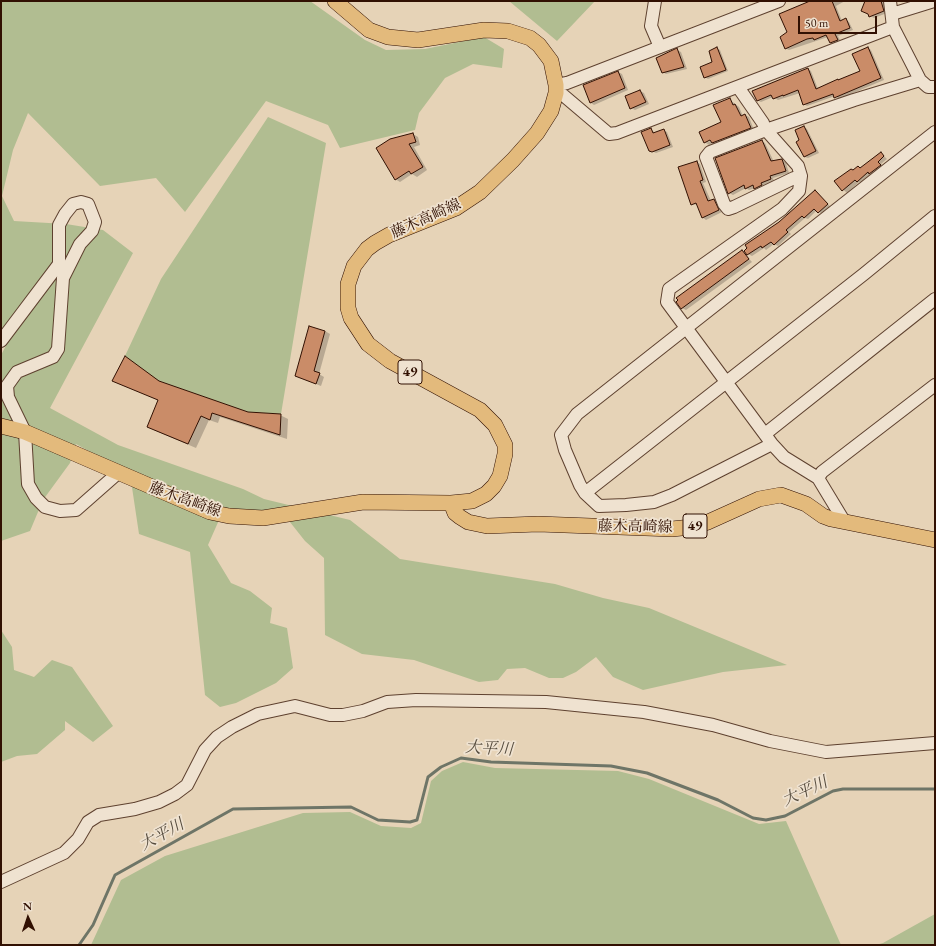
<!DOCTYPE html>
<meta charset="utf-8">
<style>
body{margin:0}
#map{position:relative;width:936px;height:946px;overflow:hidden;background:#e6d3b7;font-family:"EB Garamond",serif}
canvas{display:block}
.frame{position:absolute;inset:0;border:2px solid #311002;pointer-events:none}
.north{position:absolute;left:8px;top:898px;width:40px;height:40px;-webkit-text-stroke:3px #efe2d0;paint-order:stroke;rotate:357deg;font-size:11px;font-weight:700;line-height:16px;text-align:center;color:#311002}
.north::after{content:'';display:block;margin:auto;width:14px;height:18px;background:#311002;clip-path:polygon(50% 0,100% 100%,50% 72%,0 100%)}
.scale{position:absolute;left:798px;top:16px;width:79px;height:18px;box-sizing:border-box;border:2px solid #311002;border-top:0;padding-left:5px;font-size:12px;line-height:14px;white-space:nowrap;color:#311002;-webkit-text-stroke:3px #efe2d0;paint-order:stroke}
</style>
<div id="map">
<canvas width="936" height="946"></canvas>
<div class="frame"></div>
<div class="north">N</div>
<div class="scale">50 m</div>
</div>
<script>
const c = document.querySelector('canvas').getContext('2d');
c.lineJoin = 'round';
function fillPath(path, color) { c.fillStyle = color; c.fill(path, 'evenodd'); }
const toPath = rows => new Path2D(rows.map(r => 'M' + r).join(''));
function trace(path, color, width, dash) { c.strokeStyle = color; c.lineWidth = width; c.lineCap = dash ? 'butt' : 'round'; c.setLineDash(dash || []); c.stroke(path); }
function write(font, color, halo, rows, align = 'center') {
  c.font = font + ' "EB Garamond","Noto Serif JP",serif'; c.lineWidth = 3.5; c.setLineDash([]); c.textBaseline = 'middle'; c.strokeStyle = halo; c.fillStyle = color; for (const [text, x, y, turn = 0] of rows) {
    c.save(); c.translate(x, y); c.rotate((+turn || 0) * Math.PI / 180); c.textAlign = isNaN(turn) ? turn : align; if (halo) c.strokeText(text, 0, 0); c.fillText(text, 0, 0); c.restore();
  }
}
fillPath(toPath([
 [1,1,310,1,365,40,386,50,425,49,484,37,504,49,502,68,473,64,445,78,419,113,415,130,340,148,328,125,266,101,185,212,156,178,100,186,28,113,13,150,2,196,14,221,66,224,103,230,133,253,50,408,118,445,243,489,264,499,350,520,400,559,555,584,603,598,649,608,787,665,723,672,643,690,613,677,596,657,576,672,563,678,549,678,525,668,507,669,498,680,479,682,414,660,362,654,325,635,324,558,305,541,282,512,223,511,208,545,231,583,250,591,272,608,270,623,287,628,293,668,276,683,236,703,220,707,205,695,190,552,139,534,130,474,76,444,70,463,43,500,30,531,1,541,1,355,9,340,1,334],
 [509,1,595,1,557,41],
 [268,117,326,143,281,414,248,412,159,381,125,356,161,279],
 [1,630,12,647,14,670,34,677,52,660,72,667,113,726,93,742,65,721,65,730,37,754,17,756,1,762],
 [463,762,495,768,618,771,649,779,759,824,786,821,841,945,91,945,121,880,165,856,303,813,350,812,381,826,411,828,421,823,431,781,442,771],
 [935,914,935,945,876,945,883,943]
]), '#b1bd91');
fillPath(toPath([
 [809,1,845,1,836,6,842,21,846,20,849,22,853,30,838,36,841,42,834,45,831,43,828,37,789,50,785,48,788,32],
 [866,1,884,1,887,13,874,18,870,16],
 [717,48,720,50,728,71,708,79,705,77,713,62],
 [868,48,871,50,884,80,839,99,835,96,807,106,804,104,800,93,778,100,773,97,761,102,757,100,808,69,811,71,818,89,861,72],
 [677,50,681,52,687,69,666,74,663,72],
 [618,72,622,74,628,90,594,105,591,103],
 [640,91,644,93,649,104,635,110,631,108],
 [729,99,739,107,743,116,745,115,749,117,754,130,716,145,713,143,709,145,706,143,715,139,714,137,706,143,701,133,723,123],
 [804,127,807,129,819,153,808,158,805,157,800,140],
 [651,129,655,133,663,130,667,132,673,147,656,153,650,150],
 [413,134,418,137,420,145,414,147,427,170,417,177,412,174,400,182,395,179,377,148],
 [761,141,765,143,774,162,782,160,786,163,789,173,773,178,774,181,764,185,765,187,758,190,755,188,749,190,746,188,733,195,729,193],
 [881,153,887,159,881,164,884,167,874,176,871,174,862,183,859,182,847,193,835,182,860,169],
 [697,162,700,164,706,182,703,183,711,201,714,200,718,202,722,212,706,220,702,217,698,205,692,204],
 [815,192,830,206,822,214,817,210,808,219,805,218,789,232,791,234,778,246,774,244,766,250,764,248,752,256,748,254],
 [742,251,752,262,686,310,682,308],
 [325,331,330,334,319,374,324,377,321,386,296,376],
 [133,362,162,383,247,413,280,415,288,419,287,439,220,417,218,423,209,420,196,448,156,431,148,427,159,400,113,381]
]), '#0003');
trace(toPath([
 [79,945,93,925,115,875,233,809,351,807,378,820,410,822,417,820,428,777,441,767,461,758,491,762,611,766,647,773,718,800,753,818,766,820,785,816,833,791,843,789,935,789]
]), '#6e7567', 3);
const building = toPath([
 [810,1,832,1,840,21,846,18,850,28,835,34,838,40,830,43,826,35,814,40,813,38,807,39,785,49,780,37,787,32,779,14,810,1],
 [865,1,881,1,884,11,869,17,868,14,861,11,865,1],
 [717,47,726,70,704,78,700,67,712,62,709,51,717,47],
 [868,47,881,78,834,98,833,94,803,105,798,90,783,96,783,95,773,99,771,95,757,101,752,91,808,68,816,89,838,79,838,80,860,71,852,54,868,47],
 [677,48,684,67,662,73,656,58,677,48],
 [618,71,625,88,590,103,583,85,618,71],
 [640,90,646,102,630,109,625,96,640,90],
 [730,98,733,105,735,104,741,116,745,114,751,128,712,143,710,140,704,143,699,132,721,122,713,105,730,98],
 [804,126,816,151,804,157,796,142,799,140,795,130,804,126],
 [651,128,653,133,664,129,670,145,652,152,649,151,641,132,651,128],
 [413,133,416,142,409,144,423,167,411,174,409,171,395,180,376,148,390,139,413,133],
 [762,140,771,161,782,159,786,171,770,176,771,179,761,183,762,185,754,189,753,185,745,189,744,185,728,194,715,158,762,140],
 [881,152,884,156,878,162,881,165,869,174,868,172,857,182,855,180,842,191,834,181,851,169,853,170,858,166,860,168,881,152],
 [697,161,703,180,700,181,708,201,714,199,719,210,702,218,696,203,691,205,678,167,697,161],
 [815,190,828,204,818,213,814,209,804,218,802,216,786,230,788,232,774,245,771,242,762,248,761,246,747,255,744,251,747,248,745,245,779,222,815,190],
 [742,250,749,259,681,309,676,302,678,300,676,298,742,250],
 [309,326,325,331,314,371,320,373,316,384,295,376,309,326],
 [125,356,159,381,248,412,281,414,280,435,212,413,210,420,201,416,188,444,147,427,158,400,112,381,125,356]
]);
fillPath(building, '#ca8c68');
trace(building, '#311002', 1);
const minor = toPath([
 [655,1,651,26,660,47],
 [890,1,893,27,913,66,920,80,928,87,935,87],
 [892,14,934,1],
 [556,85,567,83,779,1],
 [738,87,763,123,766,130,798,166,801,176,799,191,782,209,669,289,667,302,772,444,784,457,818,478,844,521],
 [556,93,563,95,609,134,617,133,893,27],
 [801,176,794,178,734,207,728,209,724,204,706,157,710,152,766,130,854,100,920,80],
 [1,341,59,264,59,225,65,214,73,204,81,202,88,204,95,222,92,231,80,244,63,278,58,349,53,357,17,372,7,386,8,397,25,432,28,484,36,498,45,507,60,511,76,510,118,473],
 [765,434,935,299],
 [772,444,672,495,654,502,626,505,599,506,585,493,580,485,565,450,561,435,577,414,935,132],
 [818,478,822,472,935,385],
 [585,493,864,274,935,216],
 [1,882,64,853,78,839,88,822,99,815,135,809,159,802,175,794,187,785,205,750,217,737,232,727,258,714,295,706,330,715,343,715,363,711,387,702,416,700,546,702,644,712,713,725,770,741,826,752,935,743]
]);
const major = toPath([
 [1,426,25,432,210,512,229,516,263,518,363,502,451,503,472,501,486,494,494,486,500,476,505,454,505,445,495,425,480,410,390,361,368,344,351,318,348,308,348,284,354,266,367,249,375,243,389,235,456,208,480,192,513,160,537,133,551,111,556,93,556,85,551,61,539,45,530,38,508,31,484,30,418,40,388,37,369,30,335,1],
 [451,503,455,513,460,517,468,522,487,526,538,524,672,529,691,527,708,522,759,499,781,495,806,504,823,516,831,519,935,540]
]);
trace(minor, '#5e412f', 14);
trace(major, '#311002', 16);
trace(minor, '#efe2d0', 12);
trace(major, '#e3ba7c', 15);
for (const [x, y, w] of [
 [410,372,24],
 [695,526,24]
]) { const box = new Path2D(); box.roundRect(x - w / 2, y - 12, w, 24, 3); c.fillStyle = '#efe2d0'; c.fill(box); trace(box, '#311002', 1); }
write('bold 14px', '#311002', null, [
 ["49",410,372],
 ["49",695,526]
]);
write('15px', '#311002', '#efe2d0', [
 ["藤木高崎線",426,219,-24],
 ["藤木高崎線",185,500,20],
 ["藤木高崎線",635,527,1]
]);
write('italic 16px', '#554b3d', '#efe2d0', [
 ["大平川",489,749,3],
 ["大平川",805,792,-25],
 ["大平川",162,835,-29]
]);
</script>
